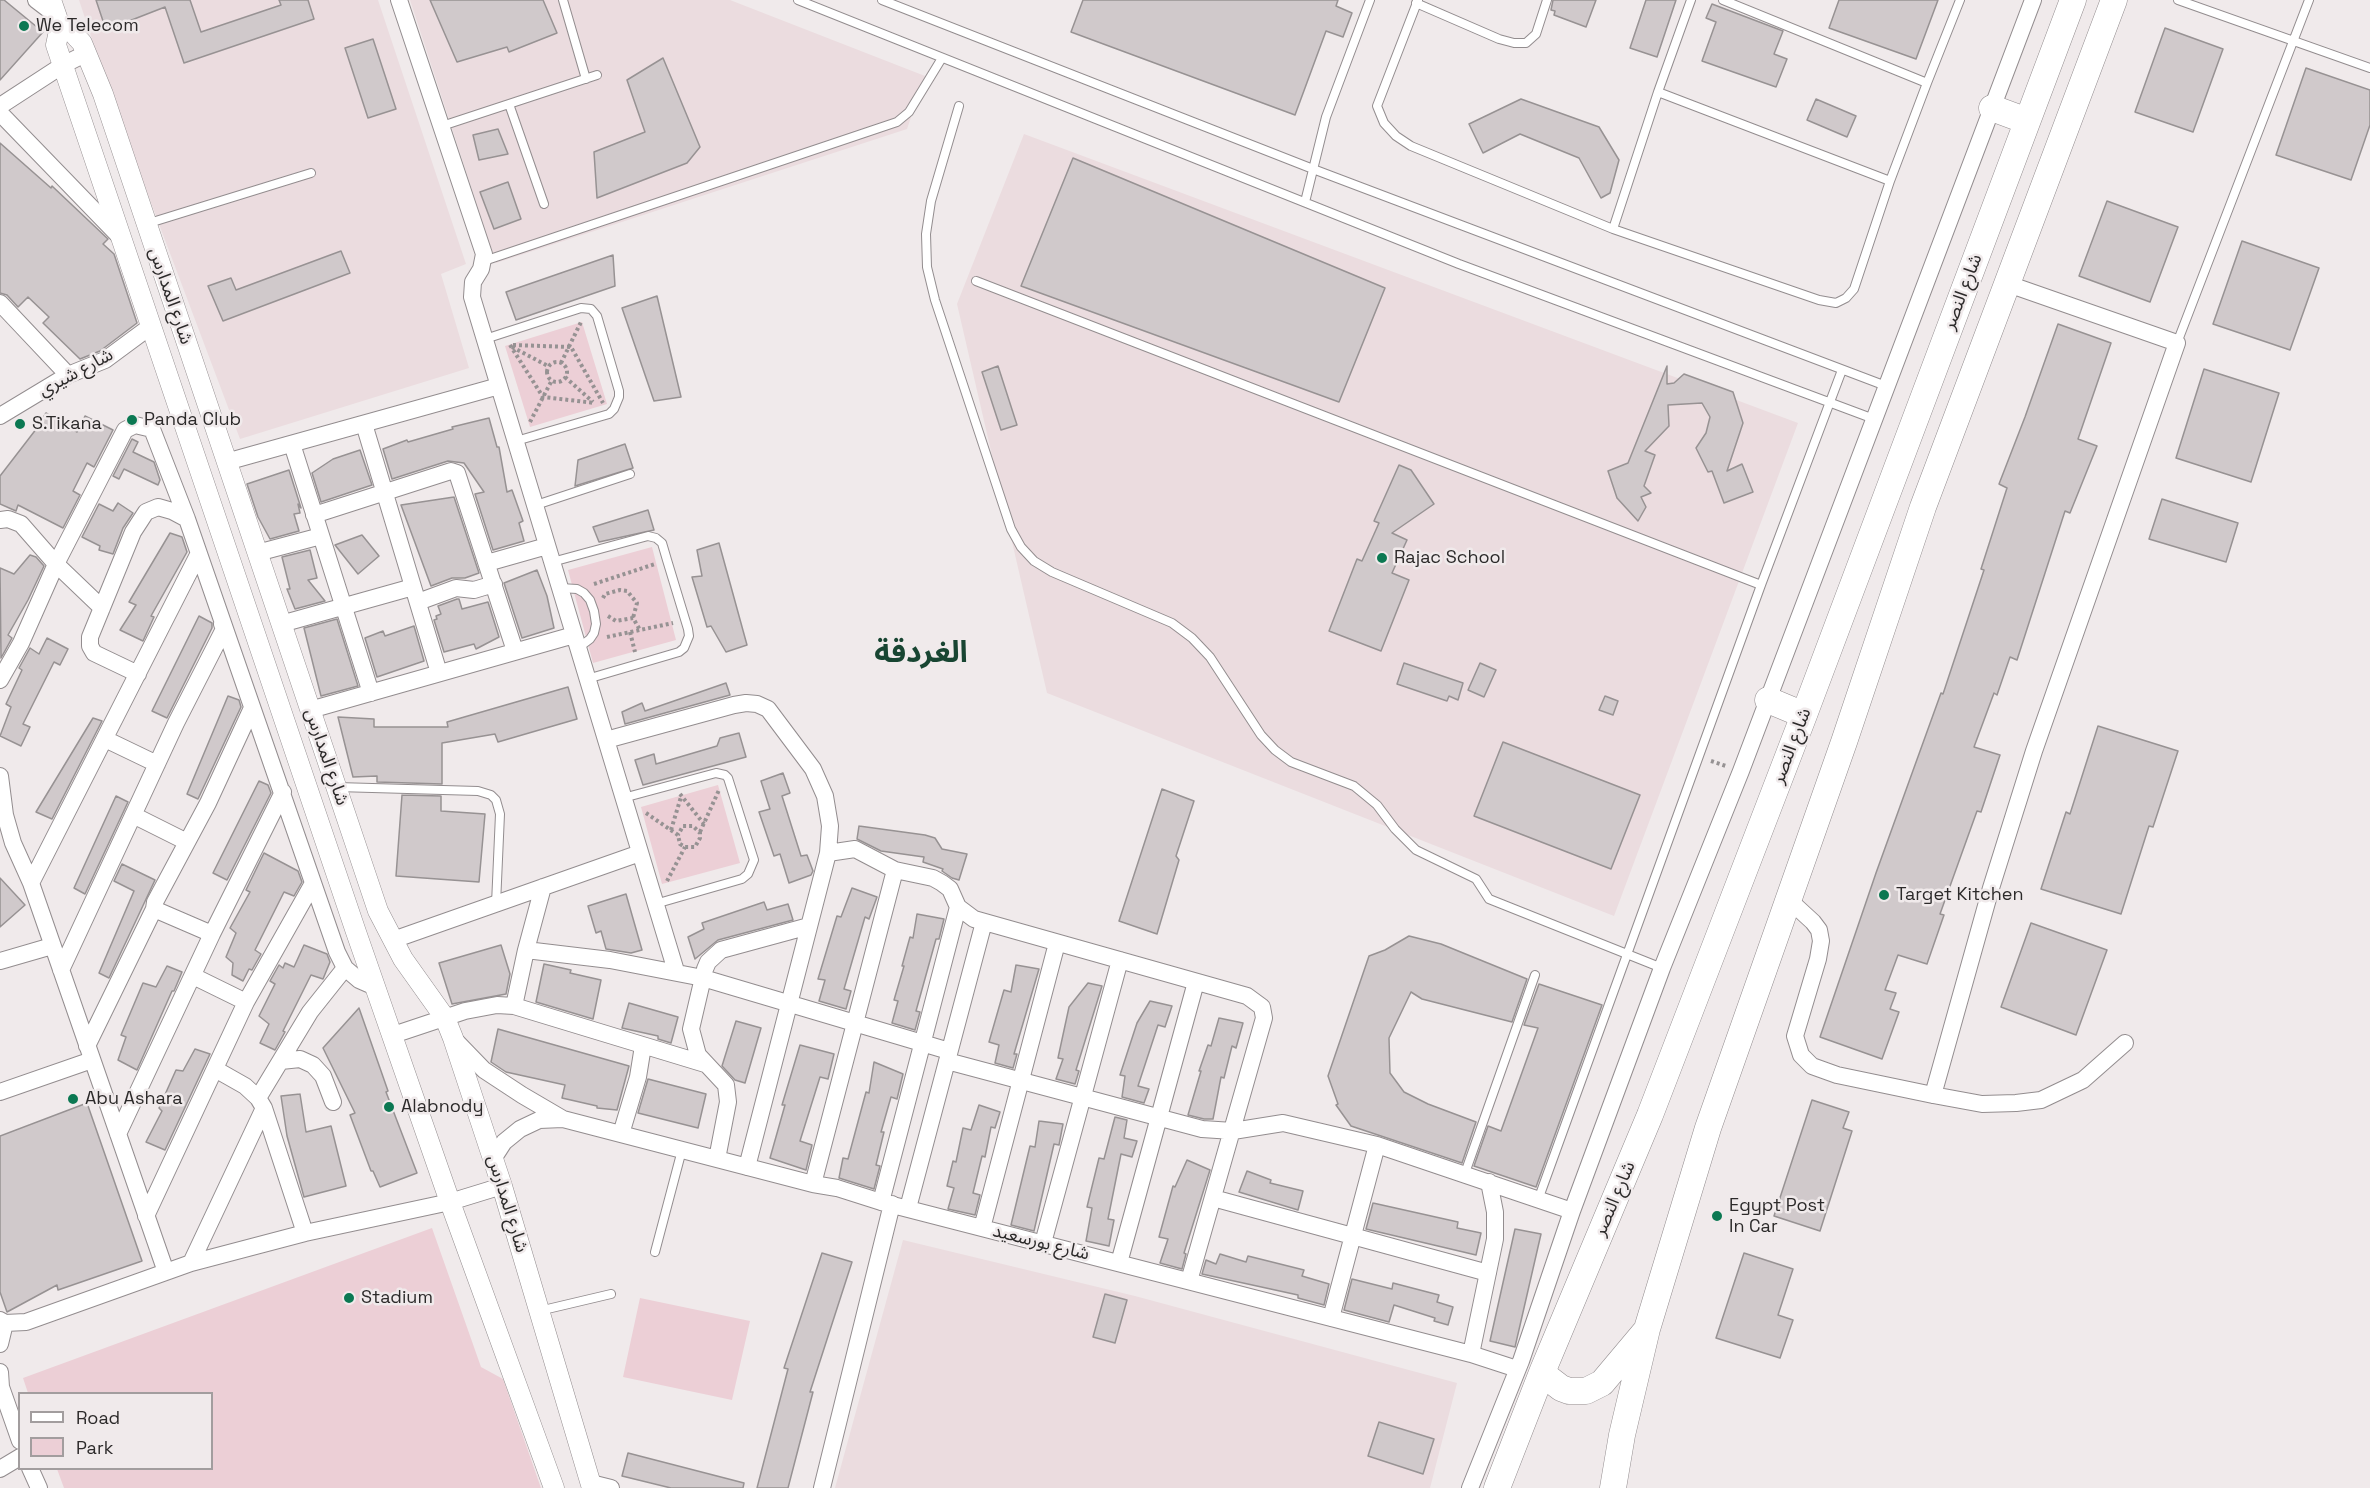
<!DOCTYPE html>
<meta charset="utf-8">
<style>
body{margin:0}
#map{position:relative;width:2370px;height:1488px;overflow:hidden;background:#f0eaeb;font-family:"Space Grotesk",sans-serif}
canvas{display:block}
.legend{position:absolute;left:18px;top:1392px;width:195px;height:78px;box-sizing:border-box;background:#f0eaeb;border:2px solid #a29d9e;margin:0;padding:8px 10px;list-style:none;font-size:18px;color:#2c2a2a}
.legend li{display:flex;align-items:center;gap:12px;height:30px}
.legend b{width:30px;border:2px solid #a29d9e}
</style>
<div id="map">
<canvas width="2370" height="1488"></canvas>
<ul class="legend">
<li><b style="height:8px;background:#fff"></b>Road</li>
<li><b style="height:16px;background:#eccfd6"></b>Park</li>
</ul>
</div>
<script>
const c = document.querySelector('canvas').getContext('2d');
c.lineJoin = 'round';
function fillPath(path, color) { c.fillStyle = color; c.fill(path, 'evenodd'); }
const toPath = rows => new Path2D(rows.map(r => 'M' + r).join(''));
function trace(path, color, width, dash) { c.strokeStyle = color; c.lineWidth = width; c.lineCap = dash ? 'butt' : 'round'; c.setLineDash(dash || []); c.stroke(path); }
function write(font, color, halo, rows, align = 'center') {
  c.font = font + ' "Space Grotesk","Noto Sans Arabic",sans-serif'; c.lineWidth = 5; c.setLineDash([]); c.textBaseline = 'middle'; c.strokeStyle = halo; c.fillStyle = color; for (const [text, x, y, turn = 0] of rows) {
    c.save(); c.translate(x, y); c.rotate((+turn || 0) * Math.PI / 180); c.textAlign = isNaN(turn) ? turn : align; if (halo) c.strokeText(text, 0, 0); c.fillText(text, 0, 0); c.restore();
  }
}
fillPath(toPath([
 [79,0,378,0,466,264,441,274,469,368,240,439,113,102],
 [410,0,730,0,925,76,907,129,496,263],
 [1024,134,1798,423,1614,916,1047,693,957,304],
 [903,1240,1135,1296,1457,1383,1430,1488,835,1488]
]), '#ebdcdf');
fillPath(toPath([
 [582,322,607,404,530,427,505,346],
 [652,547,676,640,593,663,568,570],
 [718,785,740,863,662,884,641,807],
 [432,1228,481,1367,503,1379,541,1488,64,1488,57,1469,212,1468,212,1394,28,1393,23,1378],
 [640,1298,750,1321,732,1400,623,1377]
]), '#eccfd6');
const building = toPath([
 [0,0,4,0,43,32,0,80,0,0],
 [96,0,190,0,201,32,281,5,279,0,308,0,314,19,184,63,165,7,106,30,96,0],
 [430,0,543,0,557,33,509,52,507,47,457,62,430,0],
 [1083,0,1338,0,1336,6,1352,13,1343,37,1326,31,1295,115,1071,32,1083,0],
 [1553,0,1596,0,1586,27,1554,15,1555,11,1551,10,1553,0],
 [1646,0,1676,0,1657,57,1630,48,1646,0],
 [1839,0,1938,0,1916,59,1829,28,1839,0],
 [1712,4,1783,31,1774,54,1787,59,1776,87,1702,61,1716,22,1706,18,1712,4],
 [2165,28,2223,49,2193,132,2135,112,2165,28],
 [373,39,396,109,368,118,345,48,373,39],
 [663,58,700,147,687,163,597,198,594,152,645,132,627,80,663,58],
 [2306,68,2370,90,2370,125,2351,180,2276,155,2306,68],
 [1521,99,1599,127,1619,160,1610,193,1601,198,1579,158,1520,134,1483,153,1469,124,1521,99],
 [1816,99,1856,116,1847,137,1807,120,1816,99],
 [498,129,508,154,479,160,473,135,498,129],
 [0,143,51,188,52,186,108,239,103,244,114,254,137,323,100,351,80,359,43,323,49,317,28,297,18,307,7,295,0,293,0,143],
 [1073,158,1385,288,1339,402,1021,286,1073,158],
 [508,182,521,219,494,229,480,192,508,182],
 [2107,201,2178,227,2150,302,2079,276,2107,201],
 [2242,241,2319,268,2290,350,2213,324,2242,241],
 [341,251,350,273,223,321,208,286,231,278,236,290,341,251],
 [613,255,615,286,516,320,506,292,613,255],
 [657,296,681,397,654,401,622,308,657,296],
 [2058,324,2111,343,2078,439,2097,446,2070,513,2065,511,2017,660,2010,657,1997,695,1994,693,1974,747,2000,755,1981,812,1977,811,1940,914,1944,915,1927,964,1898,955,1885,990,1896,993,1890,1009,1899,1012,1882,1059,1820,1037,1876,873,1941,693,1943,694,1984,570,1981,569,2007,488,1999,484,2025,417,2058,324],
 [998,366,1017,425,1001,430,982,372,998,366],
 [1667,366,1667,384,1674,383,1684,374,1733,392,1743,423,1727,471,1742,464,1753,492,1724,503,1712,471,1708,472,1696,448,1706,433,1710,417,1702,403,1668,405,1669,426,1645,451,1655,455,1644,486,1651,493,1641,497,1646,507,1638,521,1617,498,1608,471,1628,463,1667,366],
 [2204,369,2279,393,2251,482,2176,458,2204,369],
 [46,413,77,432,85,416,113,430,94,467,87,463,73,491,80,495,63,528,18,505,16,511,0,504,0,476,37,428,46,413],
 [489,418,497,447,499,447,507,492,512,490,523,521,519,523,524,541,493,550,475,494,484,492,464,463,448,461,392,479,383,449,407,440,408,442,453,429,452,427,489,418],
 [132,439,138,442,133,452,154,462,160,480,158,485,124,469,119,479,113,476,132,439],
 [625,444,633,468,575,486,578,460,625,444],
 [360,450,372,485,321,502,312,473,333,459,360,450],
 [1399,465,1411,470,1434,504,1392,533,1407,540,1392,573,1409,580,1381,651,1329,631,1357,559,1362,561,1379,523,1374,521,1399,465],
 [289,470,301,508,298,504,300,513,294,514,299,531,270,539,258,517,247,484,289,470],
 [454,497,479,573,465,578,452,578,431,586,401,505,454,497],
 [2162,499,2238,523,2226,562,2149,539,2162,499],
 [118,503,133,513,123,528,113,554,99,550,100,546,82,537,99,504,113,511,118,503],
 [648,510,654,530,599,542,593,527,648,510],
 [170,533,182,537,187,552,151,616,154,617,143,641,120,630,136,605,129,602,170,533],
 [362,535,379,556,358,574,335,545,362,535],
 [719,543,747,645,726,652,711,626,707,627,692,577,702,576,697,550,719,543],
 [310,550,317,578,308,580,325,601,295,609,287,589,290,589,282,557,310,550],
 [30,555,36,557,44,566,28,600,8,635,12,638,1,658,0,568,14,574,30,555],
 [537,570,547,596,554,628,522,638,504,583,537,570],
 [457,599,459,599,462,609,488,602,499,637,476,649,474,644,444,652,434,620,437,619,436,616,441,614,438,606,457,599],
 [199,616,212,623,212,628,167,718,152,711,199,616],
 [337,619,358,686,321,696,304,628,337,619],
 [414,626,424,661,377,677,365,638,383,631,385,636,414,626],
 [47,638,68,649,60,665,54,662,23,724,30,727,21,746,0,736,11,707,6,704,22,670,19,668,30,648,39,654,47,638],
 [1404,663,1463,683,1458,700,1449,696,1447,701,1397,684,1404,663],
 [1480,663,1496,670,1484,697,1468,690,1480,663],
 [726,683,730,695,625,724,622,712,642,703,645,711,726,683],
 [568,687,577,719,498,742,495,734,442,743,442,784,377,782,377,776,353,777,338,717,374,719,374,727,448,727,447,722,568,687],
 [228,696,239,700,241,707,198,799,187,794,228,696],
 [1605,696,1618,701,1613,715,1599,710,1605,696],
 [93,718,102,721,52,819,36,812,93,718],
 [2098,726,2178,751,2153,827,2149,826,2121,914,2041,889,2066,812,2070,814,2098,726],
 [739,733,746,757,643,785,635,760,654,754,656,764,717,746,720,738,739,733],
 [1503,742,1640,795,1611,869,1474,816,1503,742],
 [783,773,790,793,782,796,801,856,807,855,813,871,811,875,789,883,780,854,774,856,759,812,770,809,761,781,783,773],
 [259,781,268,785,271,793,227,880,213,873,259,781],
 [1162,789,1194,801,1176,856,1179,860,1157,934,1119,921,1162,789],
 [402,795,441,796,441,811,485,814,479,882,396,876,402,795],
 [116,796,128,802,85,894,74,888,116,796],
 [859,826,925,835,935,838,942,849,967,854,959,880,952,878,942,871,943,869,923,862,924,857,881,851,857,839,859,826],
 [264,853,298,871,302,882,294,896,284,892,255,950,261,954,252,970,249,969,243,981,232,975,233,963,226,957,236,933,230,928,250,892,246,890,264,853],
 [122,864,155,880,109,978,99,973,134,891,114,881,122,864],
 [0,878,25,905,0,927,0,878],
 [852,888,877,897,869,919,865,917,844,989,851,991,846,1009,819,1001,825,980,818,979,837,916,841,917,852,888],
 [626,894,642,950,631,953,606,949,601,931,596,933,588,906,626,894],
 [764,902,767,910,788,904,793,920,718,940,695,959,688,937,704,929,702,923,764,902],
 [917,914,944,919,939,939,936,939,916,1011,920,1012,915,1030,892,1023,898,1001,894,1000,904,966,902,966,910,937,913,938,917,914],
 [2031,923,2107,950,2076,1035,2001,1007,2031,923],
 [1409,936,1441,944,1527,979,1512,1022,1422,999,1411,992,1389,1038,1390,1073,1404,1092,1428,1104,1476,1122,1462,1163,1351,1126,1336,1105,1338,1104,1328,1076,1369,956,1385,950,1409,936],
 [304,945,327,954,330,962,323,979,311,975,283,1031,285,1032,275,1050,260,1043,269,1024,259,1016,275,984,270,981,279,965,283,968,285,963,294,967,304,945],
 [501,945,510,974,506,994,452,1004,439,963,501,945],
 [544,964,571,970,570,973,601,980,593,1019,536,1002,544,964],
 [1016,965,1039,969,1014,1054,1017,1054,1013,1068,995,1063,999,1045,989,1042,1004,990,1011,992,1016,965],
 [167,966,182,972,174,991,172,991,137,1070,118,1060,126,1037,121,1035,143,983,156,987,167,966],
 [1088,983,1102,986,1076,1070,1079,1071,1075,1084,1056,1079,1063,1059,1058,1058,1069,1007,1088,983],
 [1539,984,1602,1005,1536,1187,1474,1166,1488,1126,1501,1131,1538,1028,1524,1025,1539,984],
 [1150,1001,1172,1006,1165,1027,1158,1025,1138,1086,1149,1089,1144,1103,1122,1097,1125,1076,1120,1075,1137,1023,1150,1001],
 [629,1003,678,1017,671,1043,658,1039,658,1036,622,1028,629,1003],
 [359,1008,388,1091,386,1092,417,1173,380,1187,373,1171,371,1171,350,1115,355,1113,323,1048,359,1008],
 [1219,1018,1243,1023,1236,1048,1232,1046,1224,1078,1221,1077,1213,1119,1204,1119,1188,1115,1201,1071,1199,1071,1208,1045,1211,1046,1219,1018],
 [736,1021,761,1028,745,1083,735,1080,722,1066,736,1021],
 [498,1029,629,1066,617,1110,597,1108,597,1106,562,1098,565,1085,506,1072,491,1062,498,1029],
 [800,1045,834,1054,828,1079,820,1077,800,1141,812,1145,806,1170,770,1158,785,1105,782,1105,800,1045],
 [195,1049,210,1054,165,1150,146,1142,162,1111,159,1108,176,1070,183,1071,195,1049],
 [874,1062,903,1074,897,1099,891,1097,881,1132,884,1132,876,1165,880,1166,874,1189,839,1178,843,1158,848,1159,866,1092,869,1093,874,1062],
 [648,1079,706,1094,698,1128,638,1113,648,1079],
 [300,1094,306,1132,331,1126,346,1186,304,1197,287,1136,281,1096,300,1094],
 [1812,1100,1849,1112,1843,1128,1852,1131,1820,1231,1774,1216,1812,1100],
 [87,1103,142,1261,58,1290,57,1285,7,1312,0,1292,0,1136,87,1103],
 [979,1105,1000,1112,995,1128,991,1127,985,1157,982,1156,973,1193,980,1195,975,1215,948,1209,954,1188,947,1186,953,1161,956,1162,963,1128,971,1130,979,1105],
 [1115,1117,1127,1120,1124,1138,1137,1141,1132,1157,1121,1154,1108,1219,1114,1220,1109,1246,1086,1241,1092,1208,1087,1207,1099,1158,1104,1159,1115,1117],
 [1039,1121,1063,1124,1059,1145,1054,1144,1034,1231,1011,1225,1030,1146,1035,1147,1039,1121],
 [1187,1160,1210,1170,1184,1253,1186,1254,1182,1269,1160,1263,1168,1239,1159,1237,1173,1186,1175,1187,1187,1160],
 [1247,1171,1271,1180,1270,1183,1303,1191,1298,1210,1239,1192,1247,1171],
 [1373,1203,1458,1222,1457,1228,1481,1233,1476,1255,1366,1229,1373,1203],
 [1515,1229,1541,1234,1515,1347,1490,1341,1515,1229],
 [822,1253,852,1262,810,1392,813,1392,788,1488,757,1488,788,1369,784,1368,822,1253],
 [1744,1253,1793,1269,1778,1315,1793,1320,1780,1358,1716,1338,1744,1253],
 [1220,1254,1246,1262,1248,1256,1304,1270,1302,1276,1329,1284,1324,1305,1298,1298,1298,1295,1202,1274,1206,1260,1216,1264,1220,1254],
 [1352,1279,1392,1289,1393,1283,1439,1295,1437,1302,1453,1307,1448,1325,1434,1321,1435,1318,1394,1305,1389,1322,1344,1310,1352,1279],
 [1105,1294,1127,1300,1115,1343,1093,1337,1105,1294],
 [1379,1422,1434,1439,1423,1474,1368,1456,1379,1422],
 [628,1453,744,1483,743,1488,671,1488,622,1476,628,1453]
]);
fillPath(building, '#d0c9cb');
trace(building, '#979293', 1.5);
const service = toPath([
 [563,0,586,79],
 [798,0,1459,264,1874,419],
 [882,0,1313,169,1886,386],
 [1418,0,1377,106,1384,123,1396,136,1411,146,1613,229,1819,300,1836,303,1846,298,1854,289,1890,181,1658,92],
 [1723,0,1927,83,1960,0],
 [2178,0,2370,68],
 [1416,3,1499,39,1514,43,1526,43,1536,34,1547,0],
 [509,104,544,204],
 [959,106,931,201,926,234,927,267,935,300,1011,529,1021,547,1034,561,1052,572,1172,623,1192,638,1210,657,1261,735,1275,750,1291,762,1354,786,1377,805,1395,829,1416,850,1476,879,1489,899,1662,968],
 [442,126,597,75],
 [1890,181,1927,83],
 [1305,202,1326,117,1370,0],
 [146,224,311,173],
 [1613,229,1658,92,1691,0],
 [484,261,897,122,909,112,942,58],
 [976,281,1761,585],
 [485,339,581,308,591,309,597,316,619,391,619,397,614,409,609,414,516,441],
 [2177,343,2309,0],
 [536,505,630,474],
 [552,562,648,536,656,538,662,543,667,560,688,629,689,636,684,648,679,652,587,679],
 [560,588,577,589,584,593,590,600,594,611,596,624,594,633,590,639,578,648],
 [337,787,478,791,491,795,496,800,500,814,496,904],
 [623,798,716,773,725,775,728,778,754,860,748,874,742,879,655,904],
 [1465,1173,1535,975],
 [1538,1200,1761,585,1842,370],
 [655,1252,682,1150],
 [539,1311,611,1294]
]);
const minor = toPath([
 [36,0,57,16],
 [399,0,484,254,481,269,473,282,472,297,676,971],
 [0,106,63,65,87,53],
 [0,113,120,237],
 [0,303,68,375],
 [0,416,68,375,105,360,151,326],
 [364,424,439,673],
 [292,444,371,693],
 [226,462,499,386],
 [314,515,451,471,457,473,515,651],
 [0,520,8,519,21,524,56,564,102,608],
 [257,553,321,536],
 [487,563,547,546],
 [418,602,456,588,474,590,494,584],
 [281,624,413,587],
 [138,674,94,653,90,646,90,637,133,532,146,512,158,507,172,511,187,519],
 [0,680,21,643,56,564,125,430,135,425,152,429,187,519,337,952,345,968,359,980,375,987],
 [310,710,574,635],
 [105,739,157,764],
 [606,740,734,705,746,703,757,704,768,709,813,769,825,796,830,826,828,853,747,1167],
 [0,776,5,815,13,843,31,883,166,1272],
 [133,815,187,842],
 [828,853,855,849,895,870,933,878,942,883,950,889,958,907,974,919,1247,996,1262,1007,1264,1018,1189,1281],
 [31,883,198,555],
 [1788,899,1813,922,1819,930,1821,941,1818,959,1795,1036,1801,1055,1812,1066,1837,1075,1933,1095,1982,1104,2016,1103,2041,1100,2083,1080,2125,1043],
 [154,909,212,934],
 [393,940,640,853],
 [526,950,610,960,703,978,949,1051],
 [0,961,52,946],
 [61,970,176,723,224,629,222,624],
 [193,976,246,1002],
 [514,1006,526,950,543,887],
 [393,1035,465,1011,497,1005,514,1006,705,1064],
 [453,1038,484,1070,522,1095,563,1119,813,1184,837,1188,881,1202,1471,1354,1517,1369],
 [87,1046,154,909,155,902,208,803,251,710],
 [281,1061,300,1059,313,1065,323,1076,333,1102],
 [947,1061,1202,1129,1233,1131,1283,1123,1377,1145,1572,1211],
 [215,1069,245,1086,258,1098,264,1108,305,1233],
 [0,1092,92,1060],
 [1933,1095,1991,888,2034,751,2177,343,2008,284],
 [258,1098,310,1012,345,968],
 [118,1134,212,934,283,792],
 [621,1134,638,1077,643,1046],
 [493,1159,504,1142,520,1129,539,1120,563,1119],
 [717,1159,728,1102,726,1085,698,1055,691,1029,705,969,708,962,721,950,809,926],
 [813,1184,895,870],
 [1213,1198,1488,1273],
 [881,1202,958,907],
 [908,1208,984,922],
 [146,1216,246,1002,312,885],
 [982,1228,1057,943],
 [1043,1243,1120,960],
 [191,1263,264,1108],
 [1119,1263,1196,982],
 [1331,1318,1377,1145],
 [0,1320,5,1323,26,1322,191,1263,305,1233,450,1202,502,1186],
 [0,1344,5,1323],
 [1471,1354,1495,1239,1495,1212,1489,1182],
 [0,1372,1,1387,20,1441],
 [30,1468,39,1488],
 [0,1469,20,1457],
 [591,1483,611,1488],
 [822,1488,892,1204],
 [1470,1488,1521,1361,1572,1211,1662,968,1741,771,2033,0]
]);
const tertiary = toPath([
 [51,0,60,26,56,45,151,326,356,932,450,1202,554,1488],
 [60,26,72,32,82,43,103,94,378,911,403,959,445,1018,453,1038,502,1186,592,1488]
]);
const primary = toPath([
 [1992,108,2027,121],
 [1768,700,1804,715],
 [1543,1370,1548,1378,1561,1388,1569,1391,1586,1391,1602,1383,1644,1333],
 [1497,1488,1543,1370,1650,1115,1804,715,2073,0],
 [1613,1488,1622,1435,1647,1329,1708,1128,1844,742,1923,507,2114,0]
]);
trace(service, '#938d8f', 10);
trace(minor, '#938d8f', 18);
trace(tertiary, '#938d8f', 21);
trace(primary, '#938d8f', 27);
trace(toPath([
 [510,345,543,397,595,403],
 [513,345,571,347,603,403],
 [512,347,548,366],
 '547 372a10 10 0 1 1 20 0a10 10 0 1 1-20 0Z',
 [561,363,581,322],
 [565,377,593,402],
 [530,422,552,380],
 [594,584,655,564],
 [603,598,605,594,620,590,627,591,637,603,633,618],
 [608,616,616,621,633,618,640,630],
 [630,632,635,652],
 [607,637,673,623],
 [1711,761,1726,766],
 [680,794,704,824],
 [646,813,678,835,680,844,685,847,695,847,700,838,700,833,693,826,683,826,678,835],
 [671,830,681,797],
 [700,832,719,790],
 [667,881,685,847]
]), '#969293', 4, [3, 3]);
trace(service, '#fff', 8);
trace(minor, '#fff', 16);
trace(tertiary, '#fff', 20);
trace(primary, '#fff', 26);
for (const [x, y, r, color] of [
 [24,26,6,"#0b7852"],
 [132,420,6,"#0b7852"],
 [20,424,6,"#0b7852"],
 [1382,558,6,"#0b7852"],
 [1884,895,6,"#0b7852"],
 [73,1099,6,"#0b7852"],
 [389,1107,6,"#0b7852"],
 [1717,1216,6,"#0b7852"],
 [349,1298,6,"#0b7852"]
]) { const dot = new Path2D(); dot.arc(x, y, r, 0, 2 * Math.PI); c.fillStyle = color; c.fill(dot); trace(dot, '#f0eaeb', 2); }
write('18px', '#2c2a2a', '#f0eaeb', [
 ["We Telecom",36,26],
 ["Panda Club",144,420],
 ["S.Tikana",32,424],
 ["Rajac School",1394,558],
 ["Target Kitchen",1896,895],
 ["Abu Ashara",85,1099],
 ["Alabnody",401,1107],
 ["Egypt Post",1729,1206],
 ["In Car",1729,1227],
 ["Stadium",361,1298]
], 'left');
write('18px', '#2c2a2a', '#f0eaeb', [
 ["شارع النصر",1963,292,-69],
 ["شارع المدارس",170,296,71],
 ["شارع شيري",76,373,-28],
 ["شارع النصر",1792,746,-69],
 ["شارع المدارس",326,757,71],
 ["شارع النصر",1615,1199,-67],
 ["شارع المدارس",507,1204,73],
 ["شارع بورسعيد",1041,1243,14]
]);
write('bold 30px', '#184532', '#f0eaeb', [
 ["الغردقة",921,654]
]);
</script>
